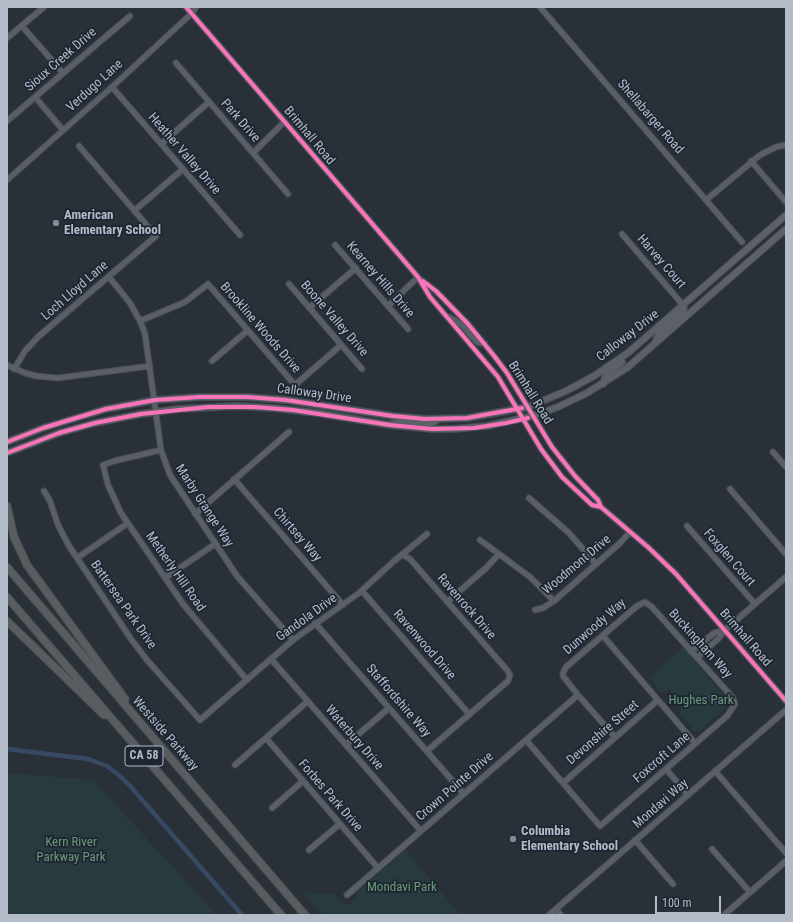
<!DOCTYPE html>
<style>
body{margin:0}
#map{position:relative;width:793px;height:922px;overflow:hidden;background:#2a3038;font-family:"Roboto Condensed",sans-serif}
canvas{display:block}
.frame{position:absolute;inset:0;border:8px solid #b4bcc9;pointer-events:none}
.scale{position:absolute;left:655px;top:896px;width:66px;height:18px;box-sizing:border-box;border:2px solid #b4bcc9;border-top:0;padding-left:5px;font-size:12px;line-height:14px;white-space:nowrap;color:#b4bcc9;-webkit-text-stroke:3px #1d2633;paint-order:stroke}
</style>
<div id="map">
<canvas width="793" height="922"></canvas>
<div class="frame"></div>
<div class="scale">100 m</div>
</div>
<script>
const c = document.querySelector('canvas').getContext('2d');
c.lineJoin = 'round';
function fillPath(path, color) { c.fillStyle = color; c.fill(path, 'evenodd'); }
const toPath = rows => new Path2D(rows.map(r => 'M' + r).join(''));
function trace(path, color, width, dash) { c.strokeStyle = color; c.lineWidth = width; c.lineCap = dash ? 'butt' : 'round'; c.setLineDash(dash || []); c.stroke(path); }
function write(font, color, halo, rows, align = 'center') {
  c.font = font + ' "Roboto Condensed",sans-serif'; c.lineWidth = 3.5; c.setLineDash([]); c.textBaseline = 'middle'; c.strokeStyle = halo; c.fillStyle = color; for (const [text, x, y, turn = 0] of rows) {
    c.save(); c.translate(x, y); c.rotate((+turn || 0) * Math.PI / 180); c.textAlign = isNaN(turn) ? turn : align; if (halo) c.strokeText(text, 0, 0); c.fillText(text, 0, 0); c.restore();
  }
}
fillPath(toPath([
 [683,647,729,701,729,704,726,708,699,732,694,731,680,714,681,702,669,689,668,688,667,691,665,690,662,693,649,678],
 [7,773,93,780,217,915,7,915],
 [405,850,461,915,322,915,303,893,336,894,337,898,340,902,346,904,350,904,355,899,357,892]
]), '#273a3e');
fillPath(toPath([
 [711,693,719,702,714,706,706,697]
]), '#384963');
trace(toPath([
 [7,749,88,759,107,766,120,776,131,787,242,915]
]), '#384963', 4.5);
const minor = toPath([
 [186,7,418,277,430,297,498,377,541,449,562,477,592,505,601,507],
 [540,7,742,242],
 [22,26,63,73],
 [7,38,44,7],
 [176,63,288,194],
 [112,87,240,235],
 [35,97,63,130],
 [7,121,130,16],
 [161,144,209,102],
 [253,153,284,122],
 [751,161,786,202],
 [7,180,112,87,192,13,196,7],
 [706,200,760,155,776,147,786,145],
 [134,211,183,169],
 [622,234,683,305],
 [335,245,408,329],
 [109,277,130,303,140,321,145,334,161,450,170,475,237,576,293,640],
 [420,279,436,291,468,324,495,357,507,373,552,447,575,476,598,500,601,507,649,548,676,574,786,701],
 [289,284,362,369],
 [388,306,418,277],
 [309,308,356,268],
 [449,317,462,325,477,342,485,344],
 [140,321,185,302,208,284,295,385,341,345],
 [212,361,247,331],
 [7,365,25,373,36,376,58,378,150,366],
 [14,369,25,351,39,336,156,236,79,146],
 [161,450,114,461,103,465,108,485,121,513,183,604,247,680],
 [773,452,786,467],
 [234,479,343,605],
 [730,489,786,554],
 [44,491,50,501,58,525,69,546,131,639,147,660,200,720,293,640,359,593,394,561,427,534],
 [529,498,569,533,596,564],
 [195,514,289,432],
 [687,526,755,604],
 [480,540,530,577,554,601],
 [403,555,410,559,507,670,510,675,508,681,427,751],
 [77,558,128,523],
 [165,578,215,544],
 [362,591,469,714],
 [447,602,486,568,499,554],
 [535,610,543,608,554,601,620,543,630,532],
 [315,623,464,794],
 [603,636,695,743],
 [691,652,714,633,725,630],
 [697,658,718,639,725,630,786,577],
 [271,659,421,831],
 [266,738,378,868],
 [526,740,600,826,727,716,735,704,733,698,652,607,645,602,637,606,566,667,563,673,563,676,578,695,615,737],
 [346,745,389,708],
 [235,765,308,701],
 [666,769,688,795],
 [715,771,786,853],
 [563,783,658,700],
 [272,808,303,781],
 [635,840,673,884],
 [712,849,750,892],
 [309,850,340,824],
 [347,895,578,695],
 [556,909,561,915],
 [549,915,786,710],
 [724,915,786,861]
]);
const major = toPath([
 [655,343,659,333,682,313,684,309,683,305],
 [603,384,606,374,622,362],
 [392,424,398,422,431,424,437,420],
 [7,442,43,428,106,409,155,400,200,397,248,397,286,400,393,416,425,419,467,418,528,407,566,391,594,376,629,352,786,215],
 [7,453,59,433,95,423,141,414,179,409,236,406,274,408,317,413,390,425,432,429,453,429,487,426,533,416,558,407,587,393,628,367,786,229]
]);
const highway = toPath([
 [7,506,14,537,27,565,125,699],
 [7,567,305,915],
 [7,597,281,915],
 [7,621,104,715]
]);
trace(minor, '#484c53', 7);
trace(major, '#484c55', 8);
trace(highway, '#474c53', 9);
trace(minor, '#5a5e66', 5);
trace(major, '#5c6168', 6);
trace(highway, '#5a5d60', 7);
trace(toPath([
 [186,7,418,277,430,297,498,377,541,449,562,477,592,505,601,507],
 [423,281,436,291,468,324,495,357,507,373,552,447,575,476,598,500,601,507,649,548,676,574,786,701],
 [7,442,43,428,106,409,155,400,200,397,248,397,286,400,393,416,425,419,467,418,522,408],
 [7,453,59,433,95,423,141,414,208,407,255,407,293,410,390,425,432,429,474,428,506,423,528,418]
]), '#fb73b8', 4);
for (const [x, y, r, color] of [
 [56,223,4,"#848b96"],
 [513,839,4,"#848b96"]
]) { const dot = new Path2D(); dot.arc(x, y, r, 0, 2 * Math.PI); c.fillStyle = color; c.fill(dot); trace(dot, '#1d2633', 1.5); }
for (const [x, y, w] of [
 [144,756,38]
]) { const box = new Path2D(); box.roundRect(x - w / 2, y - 10, w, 20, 3); c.fillStyle = '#1d2633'; c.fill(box); trace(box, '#b4bcc9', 1); }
write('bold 12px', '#b4bcc9', null, [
 ["CA 58",144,756]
]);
write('13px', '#b4bcc9', '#1d2633', [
 ["Sioux Creek Drive",61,60,-41],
 ["Verdugo Lane",95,86,-42],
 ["Shellabarger Road",650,117,49],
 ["Park Drive",240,121,49],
 ["Brimhall Road",309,136,50],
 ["Heather Valley Drive",184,154,49],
 ["Harvey Court",661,262,49],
 ["Kearney Hills Drive",380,280,49],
 ["Loch Lloyd Lane",75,291,-41],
 ["Boone Valley Drive",334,319,49],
 ["Brookline Woods Drive",260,328,49],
 ["Calloway Drive",628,336,-38],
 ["Brimhall Road",530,393,58],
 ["Calloway Drive",314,394,8],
 ["Marby Grange Way",204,506,57],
 ["Chirtsey Way",297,535,49],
 ["Foxglen Court",729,558,49],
 ["Woodmont Drive",577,565,-40],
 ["Metherly Hill Road",175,572,55],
 ["Battersea Park Drive",123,605,55],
 ["Ravenrock Drive",466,607,49],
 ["Gandola Drive",307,618,-36],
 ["Dunwoody Way",595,627,-41],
 ["Brimhall Road",745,638,49],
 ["Buckingham Way",700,644,48],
 ["Ravenwood Drive",424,645,49],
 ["Staffordshire Way",398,701,49],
 ["Devonshire Street",603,733,-41],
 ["Westside Parkway",165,734,49],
 ["Waterbury Drive",354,738,49],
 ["Foxcroft Lane",662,758,-41],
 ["Crown Pointe Drive",455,787,-41],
 ["Forbes Park Drive",330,796,49],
 ["Mondavi Way",661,804,-41]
]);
write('bold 13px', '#b4bcc9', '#1d2633', [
 ["American",64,216],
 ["Elementary School",64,231],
 ["Columbia",521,832],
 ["Elementary School",521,847]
], 'left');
write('13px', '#6b9a76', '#1d2633', [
 ["Hughes Park",701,701],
 ["Kern River",71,843],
 ["Parkway Park",71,858],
 ["Mondavi Park",402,888]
]);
</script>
